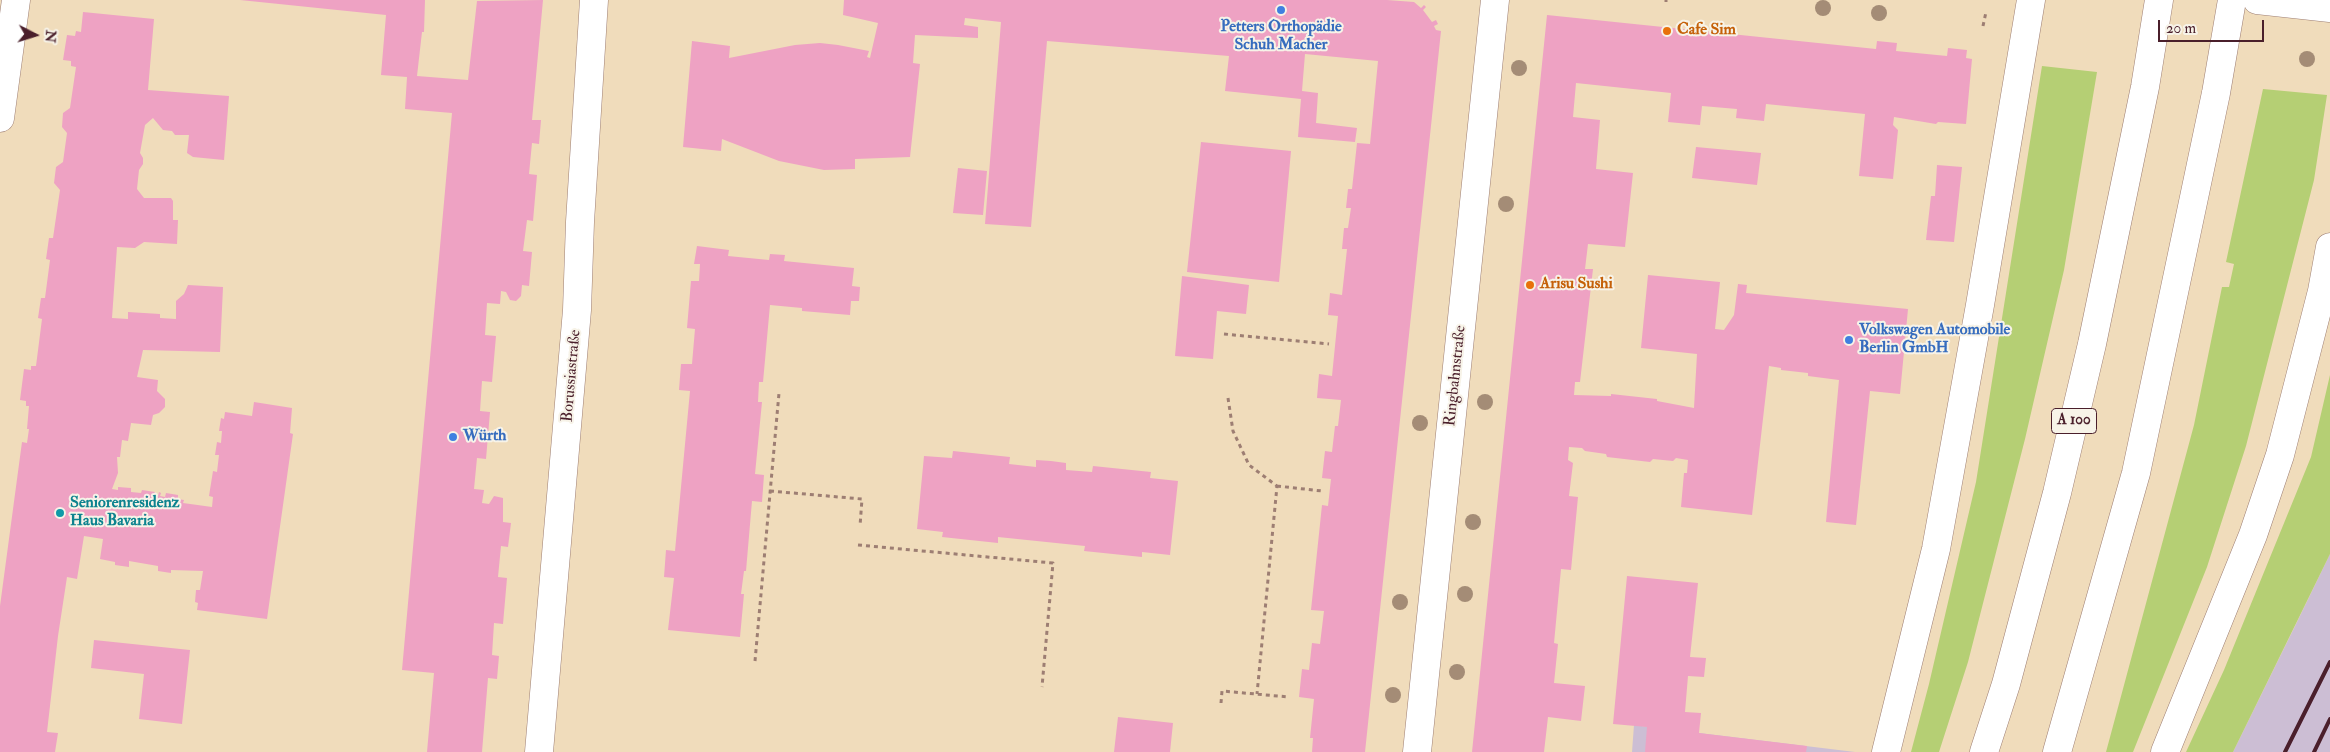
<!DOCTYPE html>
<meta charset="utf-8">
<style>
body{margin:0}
#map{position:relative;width:2330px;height:752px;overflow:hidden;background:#f0dcbb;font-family:"IM FELL Double Pica",serif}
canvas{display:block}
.north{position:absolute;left:10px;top:10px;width:50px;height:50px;-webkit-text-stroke:4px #f7f3e8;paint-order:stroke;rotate:95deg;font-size:14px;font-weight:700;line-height:20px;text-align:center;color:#4a1f2b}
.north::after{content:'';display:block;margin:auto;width:18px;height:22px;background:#4a1f2b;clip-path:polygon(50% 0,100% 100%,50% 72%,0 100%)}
.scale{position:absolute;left:2158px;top:20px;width:106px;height:22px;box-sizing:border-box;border:2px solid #4a1f2b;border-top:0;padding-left:6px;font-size:15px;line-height:18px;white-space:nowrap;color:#4a1f2b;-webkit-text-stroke:4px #f7f3e8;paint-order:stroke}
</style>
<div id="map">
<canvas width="2330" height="752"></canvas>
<div class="north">N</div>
<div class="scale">20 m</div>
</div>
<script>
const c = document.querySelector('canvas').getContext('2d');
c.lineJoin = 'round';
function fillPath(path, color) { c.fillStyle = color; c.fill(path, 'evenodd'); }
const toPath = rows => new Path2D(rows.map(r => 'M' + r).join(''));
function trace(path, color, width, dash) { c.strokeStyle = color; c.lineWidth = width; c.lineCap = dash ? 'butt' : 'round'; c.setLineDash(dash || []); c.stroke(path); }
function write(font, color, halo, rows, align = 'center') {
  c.font = font + ' "IM FELL Double Pica",serif'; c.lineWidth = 4; c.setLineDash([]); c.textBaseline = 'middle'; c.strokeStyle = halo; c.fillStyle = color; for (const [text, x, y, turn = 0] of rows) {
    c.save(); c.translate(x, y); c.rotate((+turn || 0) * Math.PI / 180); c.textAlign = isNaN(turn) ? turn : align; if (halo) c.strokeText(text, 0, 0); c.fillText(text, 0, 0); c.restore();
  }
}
fillPath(toPath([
 [2330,554,2330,752,2233,752,2297,622],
 [1634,725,1699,733,1855,752,1632,752]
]), '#ccbed4');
fillPath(toPath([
 [2042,66,2097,72,2064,270,2025,439,1968,662,1939,752,1911,752,1929,684,1976,482],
 [2263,89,2327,95,2314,180,2246,446,2207,567,2133,752,2106,752,2194,425,2222,287,2229,287,2234,264,2226,262],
 [2330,375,2330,554,2233,752,2186,752,2224,670,2311,457]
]), '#b5cf74');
fillPath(toPath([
 [240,0,425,0,424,32,422,32,417,76,468,80,477,1,543,0,532,120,541,120,539,144,532,143,529,174,537,175,533,221,527,220,523,251,532,252,529,286,522,285,521,296,516,301,510,300,506,292,501,291,500,304,487,303,485,335,496,336,492,382,482,381,480,411,490,412,486,459,477,458,474,489,484,490,482,503,489,504,494,496,503,498,503,522,511,523,508,547,501,546,498,577,507,578,503,624,494,623,492,655,499,656,497,679,488,678,482,752,427,752,434,673,402,670,452,113,405,109,407,77,381,75,386,15],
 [844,0,1387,0,1414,2,1421,8,1424,5,1426,7,1423,10,1432,22,1436,20,1438,24,1434,26,1436,30,1441,31,1365,752,1312,752,1313,738,1310,738,1314,699,1299,697,1302,669,1309,670,1312,643,1320,644,1324,611,1311,610,1322,505,1328,506,1331,479,1322,478,1325,451,1332,452,1335,426,1338,426,1341,400,1317,398,1319,374,1332,376,1338,316,1328,315,1330,293,1342,295,1347,249,1342,249,1344,228,1348,228,1351,208,1346,208,1348,189,1352,189,1357,143,1370,144,1378,61,1305,54,1302,91,1318,93,1316,123,1357,128,1355,142,1298,137,1301,99,1225,91,1229,56,1047,41,1031,227,985,224,1001,22,965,18,964,25,978,27,978,38,915,35,913,63,920,64,910,157,855,159,855,169,824,170,779,161,722,139,721,151,683,147,692,41,730,46,729,58,795,45,820,43,838,45,869,51,867,57,870,58,878,23,843,15],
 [83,12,154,19,148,90,229,96,224,160,193,157,187,153,189,135,175,135,172,131,163,130,153,118,145,125,140,153,143,158,143,164,139,170,137,189,144,198,171,198,173,201,173,220,178,220,177,244,144,242,135,248,117,247,112,318,128,319,128,312,160,314,160,318,176,319,176,301,184,294,188,285,223,287,220,352,143,350,137,377,158,380,157,391,165,399,165,407,159,413,153,415,151,425,131,423,128,441,122,440,120,457,117,457,118,473,112,489,118,490,118,487,131,488,131,492,141,493,142,490,155,492,154,495,158,496,159,492,161,493,160,496,165,497,166,493,178,495,178,499,184,500,183,503,212,507,213,497,209,496,213,471,217,472,219,455,215,455,217,442,221,443,222,431,219,431,221,418,224,419,225,412,252,416,254,402,292,408,290,433,293,434,267,619,197,610,198,603,195,602,196,590,200,590,203,571,171,570,171,573,158,571,158,566,129,561,129,567,115,565,115,562,100,559,103,539,84,536,77,579,67,577,58,636,47,732,58,733,55,752,0,752,0,606,22,442,27,443,29,429,27,429,29,406,26,406,26,401,20,400,24,369,31,370,31,366,36,366,42,319,38,318,41,298,45,298,50,260,46,259,49,238,53,238,60,190,54,183,56,167,63,162,67,133,62,127,63,113,70,108,76,67,71,66,71,61,63,60,67,35,75,36,76,31,81,32],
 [1547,15,1876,49,1877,41,1897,43,1896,51,1947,56,1948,48,1967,50,1966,58,1972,59,1966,124,1938,122,1936,124,1894,117,1893,125,1898,130,1893,179,1859,176,1865,114,1766,104,1764,121,1736,118,1737,109,1702,106,1700,125,1668,122,1671,93,1576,83,1573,117,1600,120,1596,169,1633,173,1625,247,1588,244,1585,269,1593,269,1580,382,1575,382,1574,395,1611,396,1611,394,1657,399,1657,401,1694,408,1697,354,1641,348,1648,275,1720,282,1715,329,1724,330,1734,315,1738,284,1747,285,1746,293,1908,309,1900,394,1870,391,1856,525,1826,522,1839,380,1808,376,1808,373,1781,370,1781,368,1769,366,1752,515,1681,507,1684,473,1687,473,1688,460,1676,458,1673,461,1653,459,1650,462,1607,457,1606,454,1585,451,1582,448,1569,447,1568,460,1573,463,1569,496,1578,497,1571,570,1561,569,1554,643,1558,644,1554,683,1585,686,1581,721,1548,717,1544,752,1472,752],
 [1201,142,1291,151,1279,282,1187,272],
 [1696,147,1761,153,1757,185,1692,178],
 [1937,165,1962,167,1954,242,1926,240,1931,196,1935,196],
 [958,168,987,171,983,215,953,213],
 [697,246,729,250,728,256,769,260,770,254,785,255,784,261,854,268,852,286,860,287,859,301,851,301,850,315,802,311,802,308,770,305,763,382,759,382,758,402,762,402,755,474,764,475,762,502,752,501,746,571,744,571,741,594,744,594,740,637,668,630,674,578,664,577,666,550,675,551,690,391,679,390,681,364,692,364,695,329,687,328,691,281,699,281,700,264,694,264],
 [1182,276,1249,285,1246,314,1217,311,1213,359,1175,356],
 [953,451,1010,457,1009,464,1036,467,1036,460,1051,461,1066,463,1066,470,1092,472,1093,466,1151,472,1150,478,1178,481,1170,555,1142,552,1142,557,1084,551,1085,546,998,537,998,543,942,537,943,532,917,529,924,456,952,458],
 [1627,576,1698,583,1690,657,1706,658,1704,677,1688,676,1685,712,1701,713,1699,733,1807,746,1806,752,1645,752,1647,727,1613,724],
 [94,640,190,650,182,724,139,719,144,674,91,668],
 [1118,717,1173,723,1170,752,1114,752]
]), '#eea2c3');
const street = toPath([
 [539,752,577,310,580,222,594,0],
 [1417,752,1495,0]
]);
const secondary = toPath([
 [0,118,16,0]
]);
const primary = toPath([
 [2257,0,2330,8]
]);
const highway = toPath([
 [1886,752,1936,549,1980,305,2031,0],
 [1984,752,2006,684,2057,493,2092,344,2145,87,2159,0],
 [2057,752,2136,473,2216,93,2232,0],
 [2165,752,2253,535,2280,455,2322,291,2330,247]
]);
trace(street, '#9d7e73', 29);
trace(secondary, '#9d7e73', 29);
trace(primary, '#9d7e73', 29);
trace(highway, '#9d7e73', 29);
trace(toPath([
 [1666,2,1666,0],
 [1983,26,1986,12],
 [1224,334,1329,344],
 [1228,398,1233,431,1249,465,1277,486,1257,694],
 [1277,486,1322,491],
 [770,491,862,499,860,526],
 [858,545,1053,563,1042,687],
 [755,661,779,393],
 [1221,703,1222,691,1289,697]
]), '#9d7e73', 3, [4, 4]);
trace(street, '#fff', 28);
trace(secondary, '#fff', 28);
trace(primary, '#fff', 28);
trace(highway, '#fff', 28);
trace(toPath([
 [2285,752,2330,662],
 [2314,752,2330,719]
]), '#4a1f2b', 4);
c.fillStyle = '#a48c76';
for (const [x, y] of [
 [1823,8],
 [1879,13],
 [2307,59],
 [1519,68],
 [1506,204],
 [1485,402],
 [1420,423],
 [1473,522],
 [1465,594],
 [1400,602],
 [1457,672],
 [1393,695]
]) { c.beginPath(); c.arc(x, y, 8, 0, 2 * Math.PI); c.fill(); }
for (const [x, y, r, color] of [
 [1281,10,5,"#3f7fe0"],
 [1667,31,5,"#e8710a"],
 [1530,285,5,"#e8710a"],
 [1849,340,5,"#3f7fe0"],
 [453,437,5,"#3f7fe0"],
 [60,513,5,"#0f9aa8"]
]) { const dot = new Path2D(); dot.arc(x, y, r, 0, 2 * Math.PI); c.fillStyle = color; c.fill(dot); trace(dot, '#f7f3e8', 2); }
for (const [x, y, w] of [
 [2074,421,45]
]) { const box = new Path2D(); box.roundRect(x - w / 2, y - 12.5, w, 25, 4); c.fillStyle = '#f7f3e8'; c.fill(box); trace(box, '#4a1f2b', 1); }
write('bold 15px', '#4a1f2b', null, [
 ["A 100",2074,421]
]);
write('bold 16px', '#366cbe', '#f7f3e8', [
 ["Petters Orthopädie",1281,28,"center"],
 ["Schuh Macher",1281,46,"center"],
 ["Volkswagen Automobile",1859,331],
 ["Berlin GmbH",1859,349],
 ["Würth",463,437]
], 'left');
write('bold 16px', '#c56008', '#f7f3e8', [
 ["Cafe Sim",1677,31],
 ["Arisu Sushi",1540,285]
], 'left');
write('16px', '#4a1f2b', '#f7f3e8', [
 ["Borussiastraße",572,376,-85],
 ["Ringbahnstraße",1456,376,-84]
]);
write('bold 16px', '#0d838f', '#f7f3e8', [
 ["Seniorenresidenz",70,504],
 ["Haus Bavaria",70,522]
], 'left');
</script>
